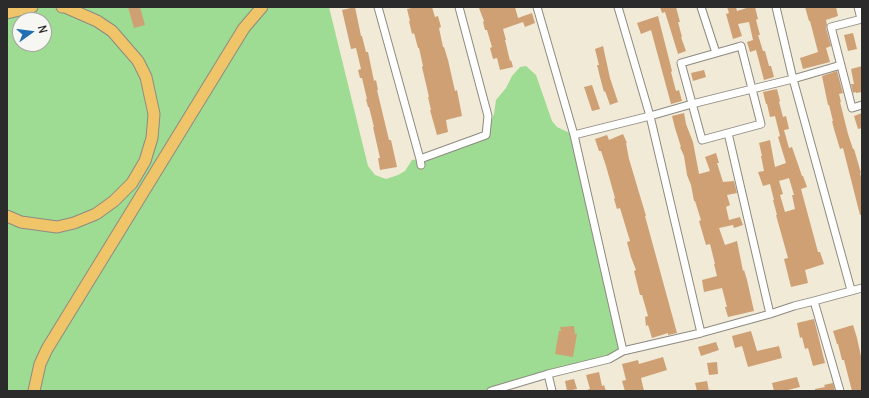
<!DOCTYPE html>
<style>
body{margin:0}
#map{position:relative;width:869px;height:398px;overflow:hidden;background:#f1ead7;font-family:Delius,sans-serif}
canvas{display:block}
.frame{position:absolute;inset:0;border:8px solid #2b2b2b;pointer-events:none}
.north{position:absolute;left:12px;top:12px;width:40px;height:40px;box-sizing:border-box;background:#f6f6f2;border:1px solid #a5a5a2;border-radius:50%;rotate:76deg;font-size:11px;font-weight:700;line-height:16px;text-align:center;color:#2b2b2b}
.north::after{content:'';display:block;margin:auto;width:14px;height:18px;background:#1f6fb2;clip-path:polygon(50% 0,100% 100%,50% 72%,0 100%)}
</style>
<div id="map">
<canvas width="869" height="398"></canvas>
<div class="frame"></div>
<div class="north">N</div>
</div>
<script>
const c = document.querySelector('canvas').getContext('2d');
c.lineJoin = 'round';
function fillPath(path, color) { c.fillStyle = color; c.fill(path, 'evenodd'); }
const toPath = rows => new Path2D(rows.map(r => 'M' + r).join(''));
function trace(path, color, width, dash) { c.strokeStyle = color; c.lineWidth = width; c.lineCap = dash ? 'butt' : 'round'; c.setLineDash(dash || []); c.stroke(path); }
fillPath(toPath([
 [7,7,329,7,368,166,375,175,386,179,398,175,405,171,412,160,420,159,486,135,494,114,496,100,506,88,512,76,520,67,526,66,536,75,552,121,557,127,574,135,623,351,491,391,7,391],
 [20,20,44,20,44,44,20,44]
]), '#9ddc92');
fillPath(toPath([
 [128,7,140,7,145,25,134,28],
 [355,7,361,36,362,36,366,52,368,52,374,81,376,80,378,90,377,90,389,140,391,140,397,167,380,170,378,158,380,158,373,127,374,127,369,107,368,107,366,99,367,99,362,78,360,78,358,70,361,69,356,48,351,49,342,10],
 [416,7,432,7,435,17,438,16,441,27,439,28,443,47,444,47,448,60,455,91,457,90,462,116,446,120,448,132,437,135,430,110,431,110,428,97,429,97,422,67,423,66,419,48,418,48,414,33,412,34,409,21,410,21,407,9],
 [482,7,515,7,518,18,532,13,535,23,525,27,523,22,503,29,506,40,505,40,510,61,511,60,513,67,500,70,497,58,493,59,490,48,492,47,487,30,485,30,483,22,484,21,479,8],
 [660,7,676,7,680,22,678,22,682,37,681,37,686,51,678,54,665,12,662,13],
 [727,7,736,7,737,11,750,7,755,7,758,19,756,20,760,35,758,35,763,51,765,51,769,66,771,66,774,77,764,80,756,50,750,52,747,42,753,40,749,22,738,24,742,36,733,39,726,14,729,13],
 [805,7,836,7,838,16,826,20,827,25,826,28,831,46,826,48,830,62,803,69,800,58,818,52,810,21,809,21],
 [658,16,672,71,671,72,676,91,679,90,682,101,671,104,651,30,641,34,637,23],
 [853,33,857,49,848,51,844,35],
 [603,46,610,78,618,102,610,105,605,91,604,92,601,81,597,65,599,65,595,49],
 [862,66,862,92,856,93,856,92,853,93,851,84,854,84,851,69],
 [704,70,706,77,693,81,691,73],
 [837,71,843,93,839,94,841,102,840,102,848,134,853,149,854,149,861,173,860,173,862,181,862,215,860,215,843,148,840,149,834,129,832,121,833,121,829,105,828,105,822,76],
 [592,85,600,109,592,111,584,87],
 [777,89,780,101,779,102,783,117,786,116,789,129,784,130,789,148,792,147,802,176,803,176,807,187,801,189,818,252,820,252,824,264,805,270,808,283,791,287,784,259,788,258,776,215,777,215,773,200,774,200,770,184,763,186,758,172,764,171,761,156,762,156,759,143,770,140,775,167,786,163,778,137,780,136,775,116,770,117,767,104,766,104,763,92],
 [789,178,794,195,792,195,795,209,785,212,780,195,783,194,779,181],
 [684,113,686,124,693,142,699,174,710,171,705,157,716,153,719,163,717,163,723,182,734,181,737,193,727,195,730,205,726,207,729,220,740,217,743,225,734,228,733,225,719,228,725,245,737,241,743,271,744,270,747,280,754,311,728,317,725,307,727,307,722,288,704,292,702,280,717,276,714,264,715,264,710,244,706,245,699,221,701,220,695,201,694,201,691,185,687,175,684,156,680,147,681,147,675,128,672,116],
 [862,113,862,128,858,129,854,116],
 [623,134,627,143,626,143,629,159,646,216,645,216,677,333,668,335,668,333,652,338,648,325,646,326,645,317,648,316,642,295,640,295,634,271,636,270,631,257,627,242,630,241,620,208,617,209,614,199,615,198,606,166,601,151,599,151,595,139,607,135,609,140],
 [814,319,825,363,813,366,808,348,805,349,802,337,800,338,797,323],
 [853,325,857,338,862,361,862,391,852,391,844,360,842,360,838,344,837,344,833,331],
 [574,326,575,334,577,334,573,357,555,354,559,331,561,331,560,327],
 [751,331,757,351,779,346,782,358,748,367,742,346,735,348,732,336],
 [716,342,719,350,701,356,698,347],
 [663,357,667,370,641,378,644,391,625,391,622,381,626,380,622,364,638,360,639,364],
 [717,362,718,374,709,375,707,363],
 [599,372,602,386,604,385,606,391,589,391,588,389,590,389,586,375],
 [797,377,800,387,784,391,774,391,772,383],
 [574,379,577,389,567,391,565,381],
 [707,381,709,391,697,391,695,383],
 [833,383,835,391,815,391,815,389,825,387,824,385]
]), '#cea074');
const street = toPath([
 [378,7,420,159,421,165],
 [537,7,574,135,623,351],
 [618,7,650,116,701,333],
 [701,7,716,53],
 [776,7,793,79,851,290],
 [858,7,861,19],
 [862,19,831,27,852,108,862,105],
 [741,46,761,124,702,140,681,63,741,46],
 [728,133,770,314],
 [574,135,650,116,692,104,752,89,793,79,841,65],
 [420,159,486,135,488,116,459,7],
 [814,301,840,391],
 [548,374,552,391],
 [491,391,548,374,609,359,623,351,701,333,770,314,794,306,814,301,862,288]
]);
const primary = toPath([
 [7,13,32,7],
 [7,216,21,222,57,227,74,223,96,214,114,201,132,183,145,161,152,138,154,114,146,77,138,61,112,31,97,21,65,7,62,7],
 [34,391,40,364,47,349,244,28,262,7]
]);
trace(street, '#8e8a81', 9);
trace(primary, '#8e8a81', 13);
trace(street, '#fff', 7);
trace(primary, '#f0c469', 11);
</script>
